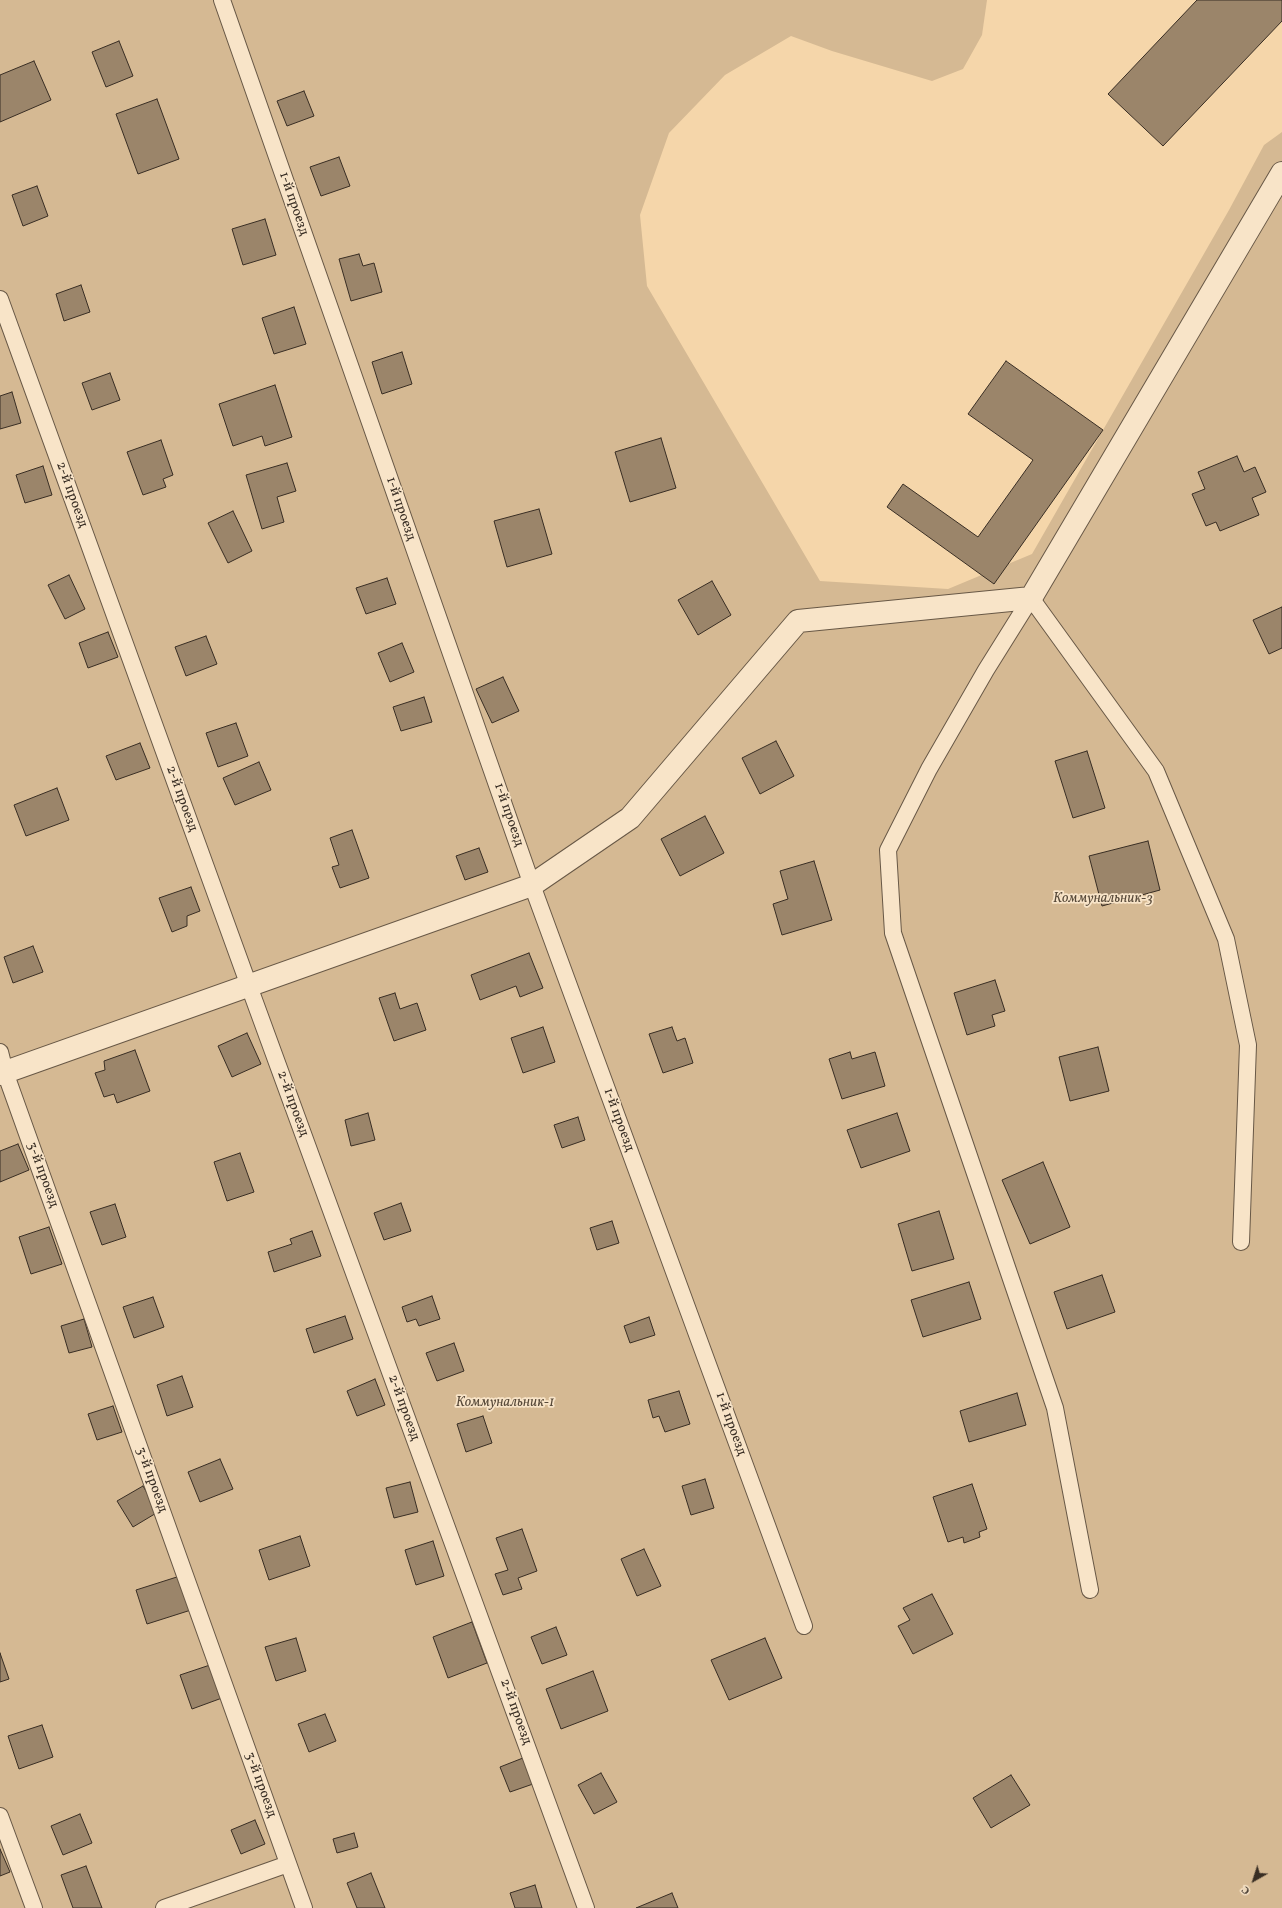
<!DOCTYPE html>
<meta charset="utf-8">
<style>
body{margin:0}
#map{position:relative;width:1282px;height:1908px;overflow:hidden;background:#f5d6aa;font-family:Vollkorn,serif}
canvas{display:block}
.north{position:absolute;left:1234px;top:1860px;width:40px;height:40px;-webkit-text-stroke:3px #f8e4c8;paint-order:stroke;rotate:219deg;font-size:11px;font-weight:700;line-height:16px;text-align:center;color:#392e24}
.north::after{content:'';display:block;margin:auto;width:14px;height:18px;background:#392e24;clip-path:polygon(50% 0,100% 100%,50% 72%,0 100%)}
</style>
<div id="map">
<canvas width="1282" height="1908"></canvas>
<div class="north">С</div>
</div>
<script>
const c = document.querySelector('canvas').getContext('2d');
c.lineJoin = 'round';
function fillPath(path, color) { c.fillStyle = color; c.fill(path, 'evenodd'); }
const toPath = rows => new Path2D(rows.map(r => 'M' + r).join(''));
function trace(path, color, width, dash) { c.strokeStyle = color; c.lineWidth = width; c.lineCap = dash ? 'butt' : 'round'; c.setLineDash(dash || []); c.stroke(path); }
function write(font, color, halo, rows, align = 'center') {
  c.font = font + ' Vollkorn,serif'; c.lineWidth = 3.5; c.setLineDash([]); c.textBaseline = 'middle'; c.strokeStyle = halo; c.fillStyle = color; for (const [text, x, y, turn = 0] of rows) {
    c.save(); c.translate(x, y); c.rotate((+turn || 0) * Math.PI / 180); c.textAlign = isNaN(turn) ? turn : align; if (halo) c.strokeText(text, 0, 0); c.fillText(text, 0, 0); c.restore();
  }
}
fillPath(toPath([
 [0,0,987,0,982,35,963,69,932,81,832,51,791,36,725,75,669,133,640,215,647,286,820,581,948,589,1032,554,1229,210,1264,145,1282,132,1282,1908,0,1908]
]), '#d5b993');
const building = toPath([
 [1197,0,1282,0,1282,21,1163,146,1108,94,1197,0],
 [119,41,133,76,106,87,92,52,119,41],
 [34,61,51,100,0,122,0,75,34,61],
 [304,91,314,116,287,126,277,101,304,91],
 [157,99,179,159,138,174,116,114,157,99],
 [339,157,350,186,321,196,310,167,339,157],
 [37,186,48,216,23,226,12,195,37,186],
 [265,219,276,255,243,265,232,229,265,219],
 [359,254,363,266,374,263,382,292,351,301,339,259,359,254],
 [81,285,90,312,64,321,56,294,81,285],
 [294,307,306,344,274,354,262,318,294,307],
 [402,352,412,384,382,394,372,362,402,352],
 [1006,361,1103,430,994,584,887,507,903,484,978,537,1033,460,968,414,1006,361],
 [110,373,120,400,92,410,82,383,110,373],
 [275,385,292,437,265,446,262,436,233,446,219,404,275,385],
 [12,392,21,423,0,429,0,396,12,392],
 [661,438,676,488,630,502,615,452,661,438],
 [161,440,173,475,163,479,166,487,143,495,127,452,161,440],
 [1237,456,1244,472,1255,467,1266,492,1252,498,1259,515,1220,531,1216,522,1206,526,1192,494,1205,489,1198,472,1237,456],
 [287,463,296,491,277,497,284,522,262,529,246,475,287,463],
 [43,466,52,495,25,503,16,475,43,466],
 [539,509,552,554,507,567,494,521,539,509],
 [233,511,252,551,228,563,208,523,233,511],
 [69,575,85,609,65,619,48,585,69,575],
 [387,578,396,604,366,614,356,588,387,578],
 [712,581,731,615,698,635,678,600,712,581],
 [1282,607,1282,648,1269,654,1253,620,1282,607],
 [108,632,118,657,88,668,79,643,108,632],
 [206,636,217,664,186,676,175,647,206,636],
 [402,643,414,672,390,682,378,653,402,643],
 [503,677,519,711,492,723,476,689,503,677],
 [424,697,432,722,401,731,393,707,424,697],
 [236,723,248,756,218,767,206,733,236,723],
 [776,741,794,776,760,794,742,758,776,741],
 [140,743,150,768,116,780,106,756,140,743],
 [1087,751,1105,808,1073,818,1055,761,1087,751],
 [259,762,271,790,235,805,223,778,259,762],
 [57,788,69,820,26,836,14,805,57,788],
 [705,816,724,853,680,876,661,839,705,816],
 [352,830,369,878,340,888,332,867,339,865,330,838,352,830],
 [1148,841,1160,890,1102,906,1089,856,1148,841],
 [479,848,488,872,465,880,456,856,479,848],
 [814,861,832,920,782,935,773,904,788,899,780,871,814,861],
 [191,887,200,911,187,916,187,926,172,932,159,898,191,887],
 [33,946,43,972,13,983,4,957,33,946],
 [529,953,543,988,520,997,516,986,480,1000,471,975,529,953],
 [995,980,1005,1011,992,1015,995,1026,967,1035,954,993,995,980],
 [395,993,400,1009,417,1003,426,1030,394,1041,379,998,395,993],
 [543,1027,555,1062,523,1073,511,1038,543,1027],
 [672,1027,677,1041,685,1038,693,1063,663,1073,649,1034,672,1027],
 [247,1033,261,1064,232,1077,218,1046,247,1033],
 [1098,1047,1109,1091,1070,1101,1059,1057,1098,1047],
 [135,1050,150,1091,117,1103,114,1094,104,1097,95,1073,105,1070,104,1061,135,1050],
 [850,1052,852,1059,875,1052,885,1086,842,1099,829,1059,850,1052],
 [368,1113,375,1140,351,1146,345,1120,368,1113],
 [897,1113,910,1151,861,1168,847,1130,897,1113],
 [578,1117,585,1140,562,1148,554,1125,578,1117],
 [18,1144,29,1170,0,1182,0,1151,18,1144],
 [240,1153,254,1192,227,1201,214,1162,240,1153],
 [1043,1162,1070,1227,1030,1244,1002,1180,1043,1162],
 [401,1203,411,1231,384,1240,374,1213,401,1203],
 [115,1204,126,1237,102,1245,90,1212,115,1204],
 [939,1211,954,1259,912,1271,898,1224,939,1211],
 [612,1221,619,1243,597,1250,590,1228,612,1221],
 [49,1227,62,1264,31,1274,19,1237,49,1227],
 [312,1231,321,1256,274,1272,268,1252,292,1244,290,1239,312,1231],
 [1102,1275,1115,1312,1067,1329,1054,1292,1102,1275],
 [969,1282,981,1319,923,1337,911,1300,969,1282],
 [432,1296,440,1319,419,1326,416,1319,407,1322,402,1307,432,1296],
 [153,1297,164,1327,134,1338,123,1307,153,1297],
 [345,1316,353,1339,314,1353,306,1329,345,1316],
 [649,1317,655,1335,630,1343,624,1326,649,1317],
 [84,1319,92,1347,69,1353,61,1326,84,1319],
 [454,1343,464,1371,437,1381,426,1353,454,1343],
 [182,1376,193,1407,167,1416,157,1385,182,1376],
 [375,1379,385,1405,357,1416,347,1391,375,1379],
 [679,1391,690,1424,665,1432,659,1416,653,1418,648,1400,679,1391],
 [1017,1393,1026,1425,969,1442,960,1411,1017,1393],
 [113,1406,122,1432,97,1440,88,1414,113,1406],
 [483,1416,492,1443,466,1452,457,1424,483,1416],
 [220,1459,233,1489,200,1502,188,1472,220,1459],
 [705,1479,714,1508,691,1515,682,1486,705,1479],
 [410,1482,418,1512,394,1518,386,1488,410,1482],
 [972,1484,987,1529,979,1532,980,1537,964,1543,963,1537,948,1542,933,1497,972,1484],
 [143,1486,158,1512,133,1527,117,1501,143,1486],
 [522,1529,537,1571,518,1578,522,1589,503,1595,495,1574,508,1570,496,1538,522,1529],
 [300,1536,310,1566,269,1580,259,1550,300,1536],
 [433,1541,444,1576,416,1585,405,1550,433,1541],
 [644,1549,661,1586,637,1596,621,1559,644,1549],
 [180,1576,191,1610,147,1624,136,1590,180,1576],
 [932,1594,953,1634,913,1654,898,1626,910,1620,903,1608,932,1594],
 [472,1622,487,1663,448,1678,433,1637,472,1622],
 [556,1627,567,1655,542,1664,531,1637,556,1627],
 [296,1638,306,1671,276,1681,265,1647,296,1638],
 [765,1638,782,1678,729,1700,711,1660,765,1638],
 [0,1653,9,1679,0,1682,0,1653],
 [210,1665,222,1698,192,1709,180,1675,210,1665],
 [593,1671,608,1711,561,1729,546,1689,593,1671],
 [325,1714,336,1741,309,1752,298,1724,325,1714],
 [42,1725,53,1757,19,1769,8,1736,42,1725],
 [523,1758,533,1784,510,1792,500,1767,523,1758],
 [601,1773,617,1802,594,1814,578,1785,601,1773],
 [1011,1775,1030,1805,991,1828,973,1798,1011,1775],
 [80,1814,92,1843,63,1855,51,1826,80,1814],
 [255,1820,265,1844,241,1854,231,1830,255,1820],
 [354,1833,358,1847,337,1853,333,1839,354,1833],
 [0,1849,10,1872,0,1876,0,1849],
 [86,1866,102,1908,73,1908,61,1875,86,1866],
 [371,1873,385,1908,357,1908,347,1883,371,1873],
 [535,1885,542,1908,515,1908,510,1893,535,1885],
 [672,1893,678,1908,636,1908,672,1893]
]);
fillPath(building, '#9b856a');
trace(building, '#392e24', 1);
const service = toPath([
 [222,0,532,885,804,1626],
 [0,299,249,986,586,1908],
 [0,1052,5,1072,304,1908],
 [1090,1590,1055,1408,893,933,888,850,929,769,986,670,1031,598,1156,771,1226,939,1248,1045,1241,1242],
 [0,1816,34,1908],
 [164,1908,288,1864]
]);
const minor = toPath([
 [0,1074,532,885,630,818,798,621,1031,598,1282,173]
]);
trace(service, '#685846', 18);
trace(minor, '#685846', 24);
trace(service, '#f8e4c8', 16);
trace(minor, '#f8e4c8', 22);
write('14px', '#392e24', '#f8e4c8', [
 ["1-й проезд",293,204,71],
 ["2-й проезд",71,495,70],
 ["1-й проезд",400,509,71],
 ["2-й проезд",181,799,70],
 ["1-й проезд",508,815,71],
 ["2-й проезд",292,1104,70],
 ["1-й проезд",618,1120,70],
 ["3-й проезд",42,1175,70],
 ["2-й проезд",403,1408,70],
 ["1-й проезд",730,1424,70],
 ["3-й проезд",151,1480,70],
 ["2-й проезд",515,1712,70],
 ["3-й проезд",260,1785,70]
]);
write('italic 14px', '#584a3a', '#f8e4c8', [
 ["Коммунальник-3",1103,899],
 ["Коммунальник-1",505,1403]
]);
</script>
